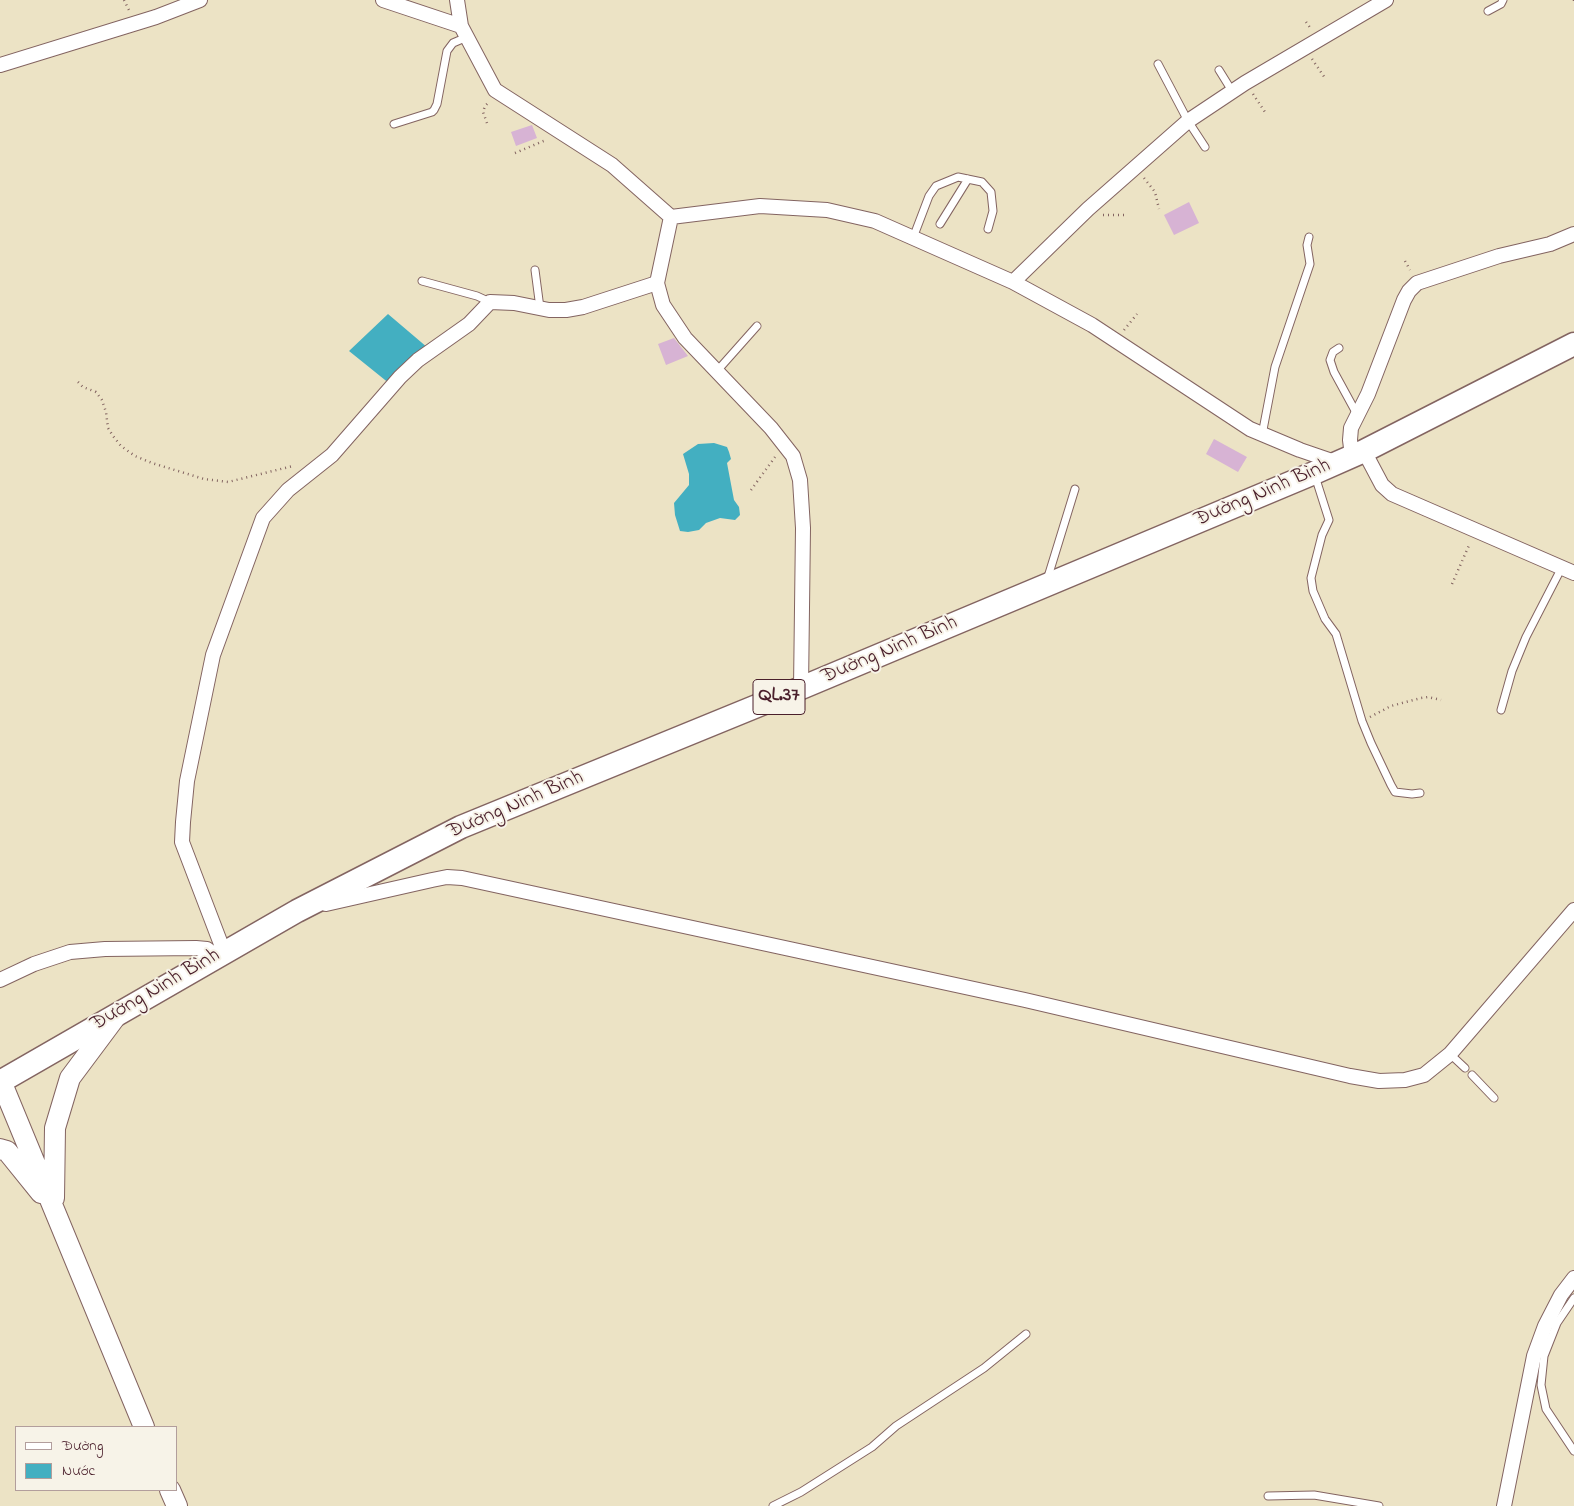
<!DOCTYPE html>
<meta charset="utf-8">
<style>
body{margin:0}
#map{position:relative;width:1574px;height:1506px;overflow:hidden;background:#ece3c5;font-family:"Indie Flower",sans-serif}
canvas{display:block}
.legend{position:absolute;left:15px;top:1426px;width:162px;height:65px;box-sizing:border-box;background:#f7f3e8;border:1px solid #b29e9c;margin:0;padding:6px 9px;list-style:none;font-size:15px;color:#4a1f2b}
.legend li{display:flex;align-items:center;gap:10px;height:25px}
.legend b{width:25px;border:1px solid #b29e9c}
</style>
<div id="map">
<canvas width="1574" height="1506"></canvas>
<ul class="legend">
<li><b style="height:6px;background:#fff"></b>Đường</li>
<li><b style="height:14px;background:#43afc1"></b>Nước</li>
</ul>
</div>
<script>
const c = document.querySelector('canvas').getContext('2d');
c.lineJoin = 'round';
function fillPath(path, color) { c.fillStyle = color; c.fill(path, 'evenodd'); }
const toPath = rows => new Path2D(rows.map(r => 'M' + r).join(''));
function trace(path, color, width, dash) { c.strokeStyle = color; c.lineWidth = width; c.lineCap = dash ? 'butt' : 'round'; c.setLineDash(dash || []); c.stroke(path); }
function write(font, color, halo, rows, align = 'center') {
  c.font = font + ' "Indie Flower",sans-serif'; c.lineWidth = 4; c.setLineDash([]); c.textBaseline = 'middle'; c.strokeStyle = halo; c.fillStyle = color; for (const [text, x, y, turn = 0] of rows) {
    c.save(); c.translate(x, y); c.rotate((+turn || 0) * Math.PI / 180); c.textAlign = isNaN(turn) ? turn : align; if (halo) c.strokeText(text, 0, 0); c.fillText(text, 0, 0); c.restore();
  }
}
fillPath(toPath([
 [388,314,428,348,390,384,349,351],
 [714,443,727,447,729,452,731,459,727,463,734,500,739,507,740,515,735,520,720,518,706,523,699,530,688,532,680,531,675,515,674,503,689,485,689,474,683,454,698,444]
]), '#43afc1');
fillPath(toPath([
 [532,125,537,138,516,146,511,132],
 [1189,202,1199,223,1174,235,1164,215],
 [674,338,688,356,666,365,658,344],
 [1214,439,1247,457,1238,472,1206,454]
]), '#d7b3d4');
const service = toPath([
 [1488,11,1501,4,1503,0],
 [1158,64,1188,121,1205,147],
 [1219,70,1232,91],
 [394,124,432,112,434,110,437,104,447,51,453,43,467,37],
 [940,224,968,179],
 [913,238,929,196,936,186,958,177,982,182,991,192,993,211,988,229],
 [535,270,540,308],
 [422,281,477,296,490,302],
 [1339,348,1333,352,1330,360,1334,372,1358,416],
 [717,371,757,326],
 [1262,435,1275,367,1310,264,1307,245,1309,237],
 [1315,476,1329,520,1322,535,1311,578,1313,591,1325,619,1336,634,1362,721,1371,743,1391,785,1395,792,1412,794,1420,793],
 [1047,580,1075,489],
 [1501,710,1512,671,1526,637,1561,569],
 [1450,1054,1465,1068],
 [1472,1075,1494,1098],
 [1574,1298,1557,1323,1544,1356,1541,1385,1546,1409,1574,1451],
 [1268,1496,1314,1495,1379,1506],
 [773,1506,801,1492,872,1447,896,1426,984,1368,1026,1334]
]);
const minor = toPath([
 [383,0,461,26],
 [457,0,461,26,495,90,612,165,671,217,760,206,827,210,875,221,1013,282,1092,325,1250,429,1300,450,1338,463],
 [0,65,156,17,200,0],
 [671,217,657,283,663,305,685,338,771,428,793,456,800,480,803,528,801,688],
 [1013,282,1088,209,1188,121,1245,83,1386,0],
 [1364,451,1382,485,1392,494,1574,573],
 [1352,456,1350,440,1351,428,1368,394,1404,300,1409,291,1417,283,1499,256,1550,244,1574,234],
 [326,904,432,880,447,877,462,878,1025,1000,1350,1076,1379,1081,1405,1080,1424,1075,1450,1054,1574,910],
 [224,952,182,842,183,822,187,781,213,655,263,518,288,490,332,455,400,377,418,360,469,324,490,302,514,303,549,310,566,310,583,307,657,283],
 [0,980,34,964,70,952,105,949,196,948,207,949,216,956],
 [1504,1506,1534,1356,1545,1326,1561,1295,1574,1278]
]);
const secondary = toPath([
 [1,1081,144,1427],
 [0,1149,7,1151,41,1193],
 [54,1198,55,1128,70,1078,117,1015],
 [170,1490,177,1506]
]);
const trunk = toPath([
 [0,1082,297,911,461,827,801,688,1314,473,1364,451,1574,344]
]);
trace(service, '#836461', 9);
trace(minor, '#836461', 16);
trace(secondary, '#836461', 22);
trace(trunk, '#836461', 25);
trace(toPath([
 [124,0,129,10],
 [1574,0,1574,1],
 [1306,22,1311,29],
 [1312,59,1325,78],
 [1253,94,1265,112],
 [487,123,483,112,485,106,489,102],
 [515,153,546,140],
 [1144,178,1155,192,1159,209],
 [1103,215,1126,215],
 [1405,261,1410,270],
 [1124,330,1137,314],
 [78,382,83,387,96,392,102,400,106,412,108,428,113,436,121,446,135,456,152,463,204,479,228,482,293,466],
 [751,490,775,457],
 [1452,584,1470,543],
 [1370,717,1391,706,1421,698,1428,697,1441,700]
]), '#836461', 2.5, [1, 4]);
trace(service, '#fff', 7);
trace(minor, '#fff', 14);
trace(secondary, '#fff', 20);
trace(trunk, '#fff', 22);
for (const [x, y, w] of [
 [779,697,52]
]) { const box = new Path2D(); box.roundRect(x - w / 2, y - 17.5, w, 35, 4); c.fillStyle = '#f7f3e8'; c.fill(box); trace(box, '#4a1f2b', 1); }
write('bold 20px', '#4a1f2b', null, [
 ["QL.37",779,697]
]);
write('21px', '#4a1f2b', '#f7f3e8', [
 ["Đường Ninh Bình",1263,494,-23],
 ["Đường Ninh Bình",890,651,-23],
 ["Đường Ninh Bình",516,806,-23],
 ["Đường Ninh Bình",156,991,-30]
]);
</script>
